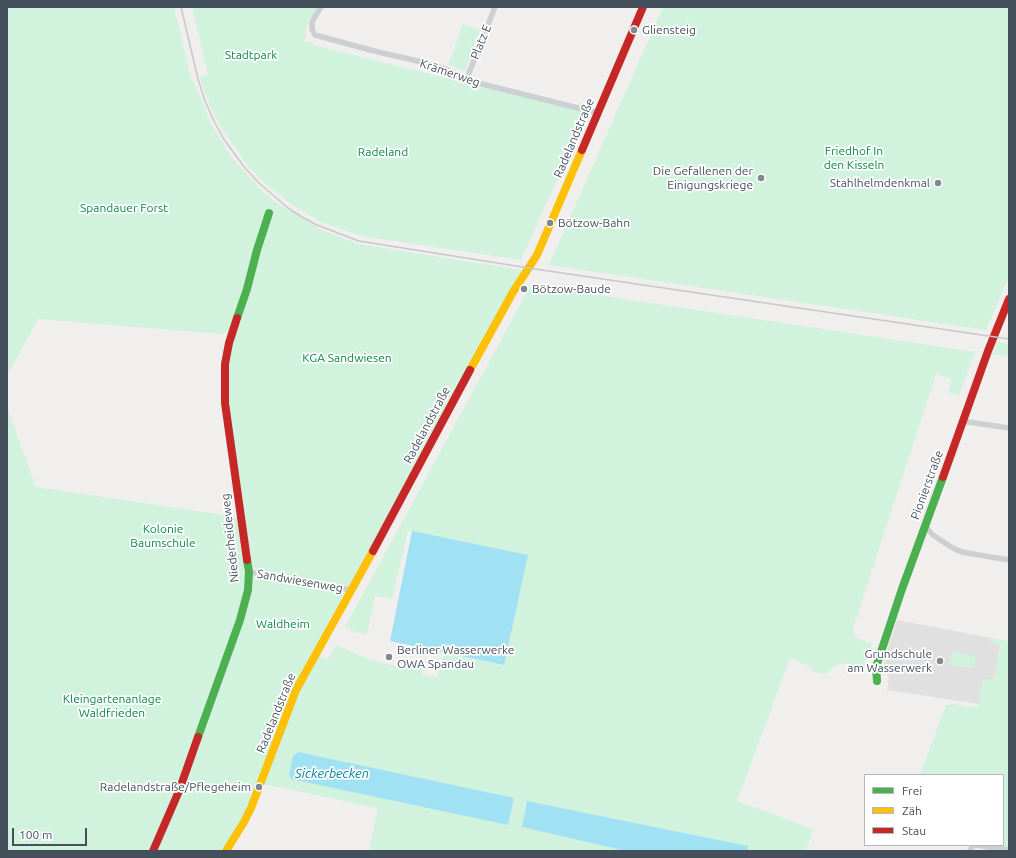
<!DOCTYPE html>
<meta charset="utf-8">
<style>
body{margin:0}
#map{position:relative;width:1016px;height:858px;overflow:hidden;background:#f0efee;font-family:Ubuntu,sans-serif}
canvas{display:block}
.frame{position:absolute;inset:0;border:8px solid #44515d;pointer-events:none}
.legend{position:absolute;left:864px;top:774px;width:140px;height:72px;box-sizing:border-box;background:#fff;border:1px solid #b4b9be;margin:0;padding:5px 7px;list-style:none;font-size:12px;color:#44515d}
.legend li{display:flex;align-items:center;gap:8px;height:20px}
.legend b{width:20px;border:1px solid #b4b9be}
.scale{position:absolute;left:12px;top:828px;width:75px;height:18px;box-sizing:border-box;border:2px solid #44515d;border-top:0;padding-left:5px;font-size:12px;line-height:14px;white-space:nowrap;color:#44515d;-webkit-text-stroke:3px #fff;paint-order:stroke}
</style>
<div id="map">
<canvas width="1016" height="858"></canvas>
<div class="frame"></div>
<ul class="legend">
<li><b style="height:5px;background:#4caf50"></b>Frei</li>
<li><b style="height:5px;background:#ffc107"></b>Zäh</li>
<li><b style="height:5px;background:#c62828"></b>Stau</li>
</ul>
<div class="scale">100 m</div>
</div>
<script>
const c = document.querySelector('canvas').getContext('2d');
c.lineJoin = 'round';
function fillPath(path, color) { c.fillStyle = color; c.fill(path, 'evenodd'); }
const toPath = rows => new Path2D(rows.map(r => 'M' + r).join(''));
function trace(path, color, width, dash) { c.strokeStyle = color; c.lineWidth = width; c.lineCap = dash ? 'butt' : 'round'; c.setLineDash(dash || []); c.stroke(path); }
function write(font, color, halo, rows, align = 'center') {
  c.font = font + ' Ubuntu,sans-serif'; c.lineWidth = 3.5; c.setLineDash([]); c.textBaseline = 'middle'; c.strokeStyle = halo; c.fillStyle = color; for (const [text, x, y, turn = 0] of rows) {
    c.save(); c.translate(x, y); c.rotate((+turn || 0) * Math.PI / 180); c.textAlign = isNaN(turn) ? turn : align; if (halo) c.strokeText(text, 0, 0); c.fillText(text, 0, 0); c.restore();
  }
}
fillPath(toPath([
 [897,620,991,638,990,642,1000,644,994,681,983,679,979,704,887,690,889,678,884,667,884,659]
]), '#e1e0e1');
fillPath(toPath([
 [7,7,174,7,191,78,196,86,210,122,230,155,261,190,278,204,324,231,358,244,527,271,351,584,347,586,251,568,227,401,228,361,232,331,223,334,38,319,7,376],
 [192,7,317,7,306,28,305,41,313,43,313,45,587,113,521,260,361,236,319,221,291,204,267,185,248,166,222,129,212,110,199,77,208,75],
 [663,7,1009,7,1009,277,986,330,549,265],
 [463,24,480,30,465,71,448,65],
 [531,285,975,352,959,396,949,392,951,379,936,374,853,629,856,638,872,644,865,663,864,671,857,670,851,665,845,663,834,666,825,674,812,672,813,668,790,658,737,801,813,829,806,851,747,851,748,846,527,801,522,827,626,851,369,851,378,808,263,784,298,691,317,657,328,659,336,645,370,660,404,668,406,661,423,667,422,675,437,678,444,653,503,665,412,531,408,531,392,599,375,596,367,634,357,633,345,627],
 [298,752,514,799,508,825,289,775,293,756],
 [997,342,1009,344,1009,356,993,354],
 [7,407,36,487,237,517,245,578,242,600,241,601,240,607,188,776,248,606,252,576,344,594,302,672,243,817,222,851,7,851],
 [991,638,1009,641,1009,848,987,845,1003,845,1003,775,920,775,946,705,954,704,978,708,983,679,994,680,1000,644,990,642],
 [952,652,976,656,974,668,950,665]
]), '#d1f2dd');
fillPath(toPath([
 [412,531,528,555,504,665,390,641],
 [298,752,514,798,508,825,291,779,289,775,293,756],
 [527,801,748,846,747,851,626,851,522,827]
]), '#a1e1f4');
trace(toPath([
 [321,7,313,20,312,23,312,29,315,35,378,52,422,62,445,69,474,82,598,113],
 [467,78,495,7],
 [962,421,1009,428],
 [925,526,933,535,951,547,959,551,967,553,1009,560],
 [249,572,351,590],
 [970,851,972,846,976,845,1009,850]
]), '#ccd0d3', 5.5);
trace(toPath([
 [237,318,247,289,257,250,269,213],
 [877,681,876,667,902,589,943,477],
 [198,737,240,620,248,590,249,572,247,560]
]), '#4caf50', 8);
trace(toPath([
 [470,370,513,292,537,255,582,150],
 [226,851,244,822,251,808,296,690,373,551]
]), '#ffc107', 8);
trace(toPath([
 [582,150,643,7],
 [237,318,229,343,225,364,225,403,247,560],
 [943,477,988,351,1009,299],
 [373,551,470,370],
 [153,851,179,791,198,737]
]), '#c62828', 8);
trace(toPath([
 [181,7,198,79,205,101,214,121,223,138,245,168,259,183,288,208,302,217,317,225,359,241,535,269,1009,339]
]), '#c6c8ca', 1.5);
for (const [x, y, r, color] of [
 [634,30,4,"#808890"],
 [761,178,4,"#808890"],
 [938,183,4,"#808890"],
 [550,223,4,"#808890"],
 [524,289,4,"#808890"],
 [389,657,4,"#808890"],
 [940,661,4,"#808890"],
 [259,787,4,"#808890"]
]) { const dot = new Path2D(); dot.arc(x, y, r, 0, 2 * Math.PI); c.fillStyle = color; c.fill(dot); trace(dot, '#fff', 1.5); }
write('12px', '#44515d', '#fff', [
 ["Gliensteig",642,30],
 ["Die Gefallenen der",753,171,"right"],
 ["Einigungskriege",753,185,"right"],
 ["Stahlhelmdenkmal",930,183,"right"],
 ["Bötzow-Bahn",558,223],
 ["Bötzow-Baude",532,289],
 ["Berliner Wasserwerke",397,650],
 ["OWA Spandau",397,664],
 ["Grundschule",932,654,"right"],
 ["am Wasserwerk",932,668,"right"],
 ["Radelandstraße/Pflegeheim",251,787,"right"]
], 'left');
write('12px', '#44515d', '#fff', [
 ["Platz E",481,42,-68],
 ["Krämerweg",450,73,19],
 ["Radelandstraße",574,138,-67],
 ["Radelandstraße",427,425,-62],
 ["Pionierstraße",927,485,-70],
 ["Niederheideweg",230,538,-96],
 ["Sandwiesenweg",300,581,10],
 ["Radelandstraße",276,713,-68]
]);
write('12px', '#0c874b', '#fff', [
 ["Stadtpark",251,55],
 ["Friedhof In",854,151],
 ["den Kisseln",854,165],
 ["Radeland",383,152],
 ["Spandauer Forst",124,208],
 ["KGA Sandwiesen",347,358],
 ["Kolonie",163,529],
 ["Baumschule",163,543],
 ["Waldheim",283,624],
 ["Kleingartenanlage",112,699],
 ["Waldfrieden",112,713]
]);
write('italic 13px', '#0280a4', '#fff', [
 ["Sickerbecken",332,774]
]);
</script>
